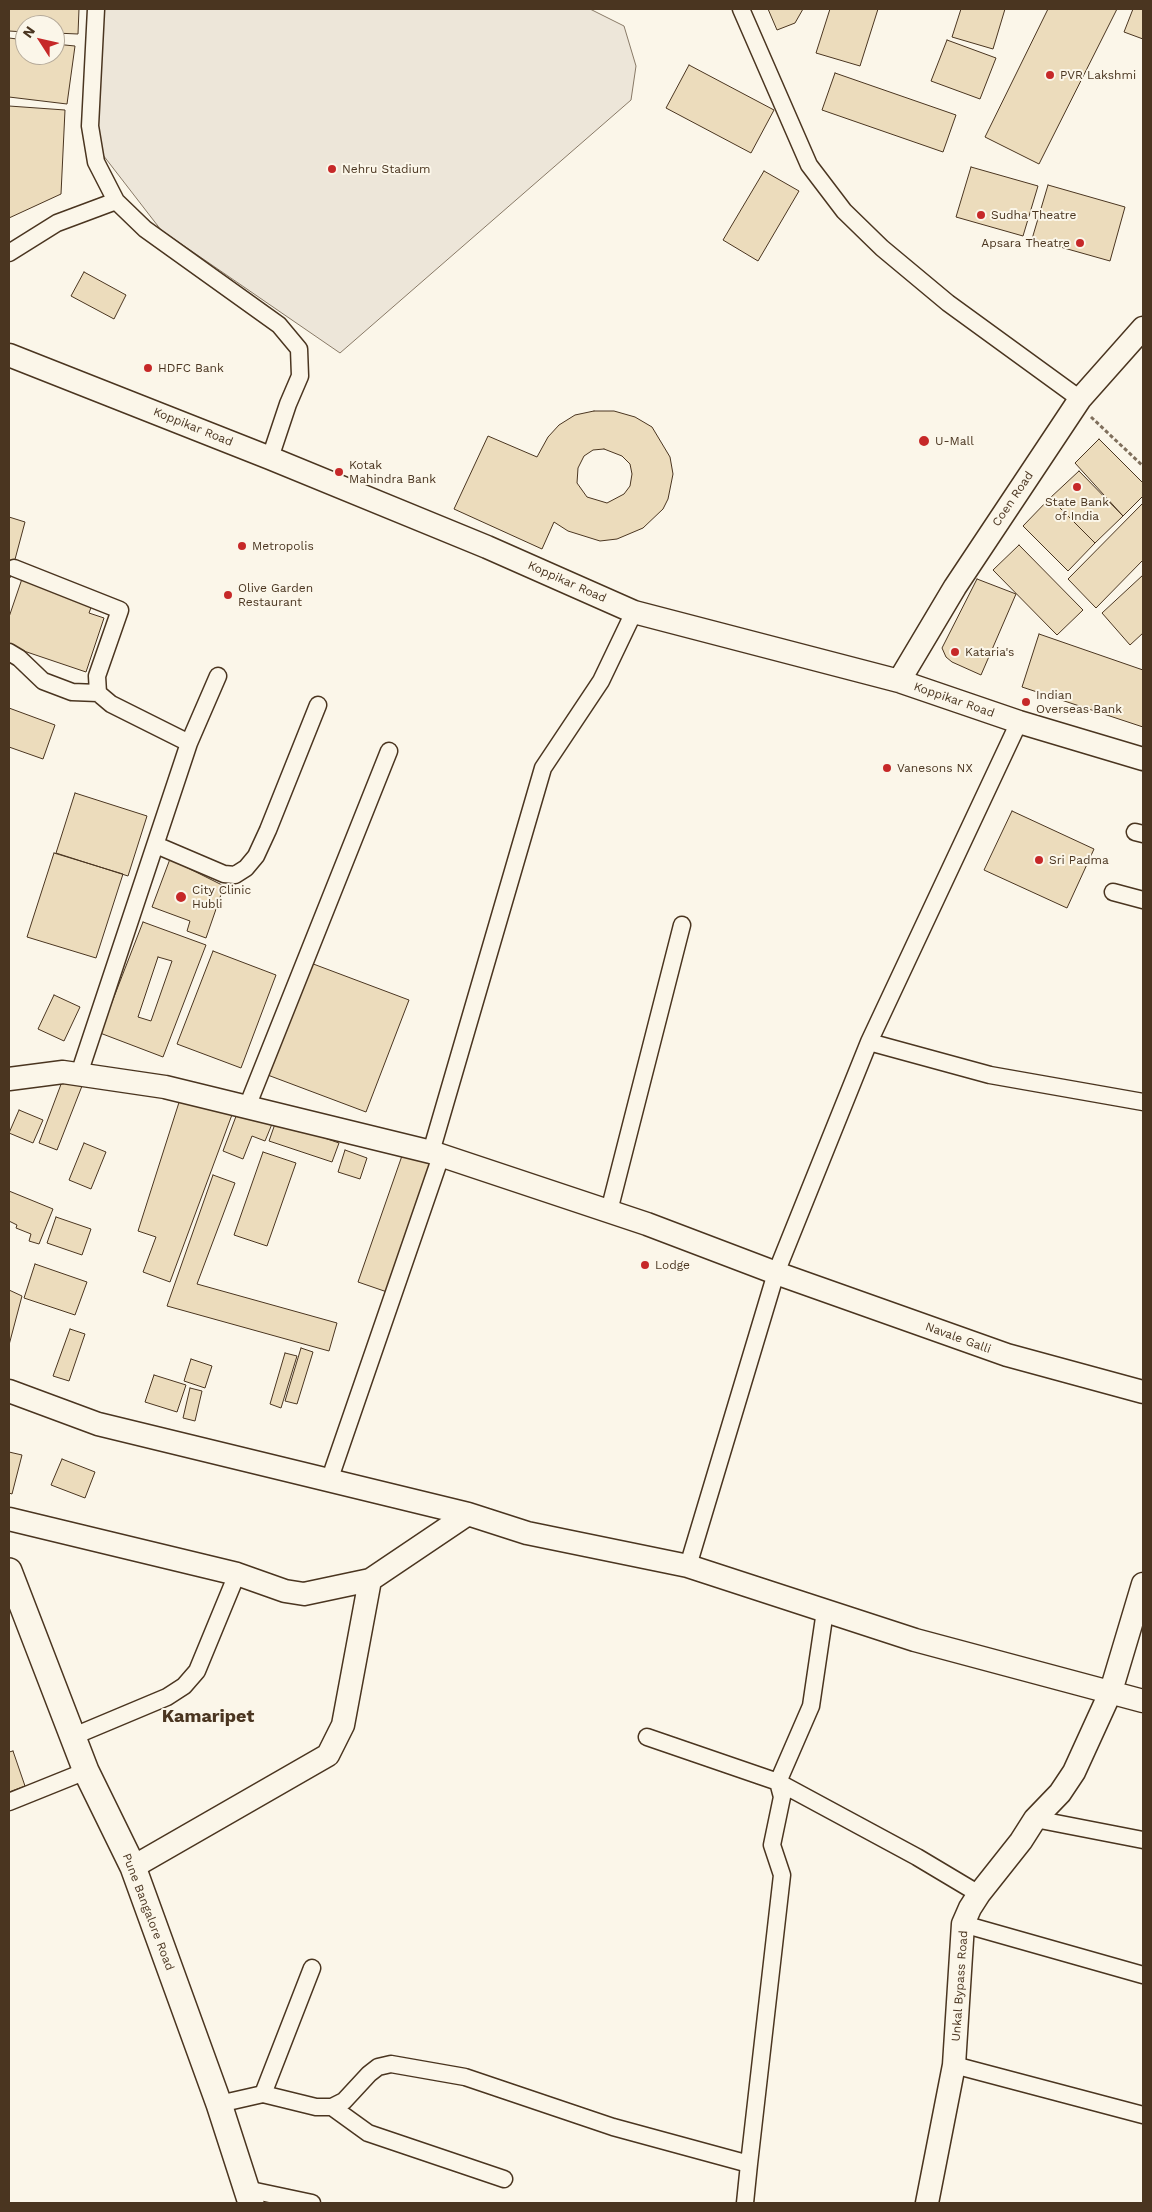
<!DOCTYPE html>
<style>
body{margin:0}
#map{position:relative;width:1152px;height:2212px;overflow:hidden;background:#fbf6e9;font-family:"Work Sans",sans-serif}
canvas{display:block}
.frame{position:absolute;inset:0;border:10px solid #4a3520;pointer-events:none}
.north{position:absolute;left:15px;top:15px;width:50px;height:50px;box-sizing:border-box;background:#fbf6e9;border:1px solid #b4a999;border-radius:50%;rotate:305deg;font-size:14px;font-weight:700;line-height:20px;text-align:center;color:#4a3520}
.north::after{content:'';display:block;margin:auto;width:18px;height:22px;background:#c62828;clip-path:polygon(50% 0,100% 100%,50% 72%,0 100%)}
</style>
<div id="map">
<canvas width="1152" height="2212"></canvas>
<div class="frame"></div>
<div class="north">N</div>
</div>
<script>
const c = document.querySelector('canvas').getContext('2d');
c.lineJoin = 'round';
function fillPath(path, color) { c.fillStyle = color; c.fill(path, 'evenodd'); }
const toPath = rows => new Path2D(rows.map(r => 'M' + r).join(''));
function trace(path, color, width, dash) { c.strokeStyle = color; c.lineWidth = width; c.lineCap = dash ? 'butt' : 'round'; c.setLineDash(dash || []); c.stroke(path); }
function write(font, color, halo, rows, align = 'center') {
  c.font = font + ' "Work Sans",sans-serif'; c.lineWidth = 4; c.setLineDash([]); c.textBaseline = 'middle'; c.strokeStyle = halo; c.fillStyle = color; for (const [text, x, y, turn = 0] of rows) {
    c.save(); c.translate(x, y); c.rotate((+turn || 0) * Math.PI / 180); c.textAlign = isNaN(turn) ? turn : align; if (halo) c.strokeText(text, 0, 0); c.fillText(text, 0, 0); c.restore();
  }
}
const green = toPath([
 [103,9,590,9,624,26,636,66,631,100,340,353,161,230,103,155,95,129,103,9]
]);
fillPath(green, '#ede6d9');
trace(green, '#887966', 1);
const building = toPath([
 [9,9,79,9,78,34,55,33,55,25,25,25,25,32,9,31,9,9],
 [768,9,803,9,795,23,777,30,768,9],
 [830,9,878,9,860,66,816,53,830,9],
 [961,9,1005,9,993,49,952,37,961,9],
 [1048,9,1117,9,1039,164,985,137,1048,9],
 [1133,9,1143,9,1143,39,1124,32,1133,9],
 [9,38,25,40,25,55,55,55,55,44,75,46,67,104,9,97,9,38],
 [947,40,996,58,980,99,931,81,947,40],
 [689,65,774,110,751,153,666,108,689,65],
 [835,73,956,115,943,152,822,110,835,73],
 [9,106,65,110,61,194,9,218,9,106],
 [971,167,1038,186,1023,236,956,217,971,167],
 [764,171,799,191,758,261,723,240,764,171],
 [1048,185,1125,207,1110,261,1032,239,1048,185],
 [84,272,126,295,114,319,71,296,84,272],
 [594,411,614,411,635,417,652,427,670,457,673,474,668,499,663,509,643,528,617,539,600,541,568,531,554,522,542,549,454,509,488,436,537,457,548,437,559,425,575,415,594,411],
 [604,449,622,456,630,464,632,474,630,486,624,494,607,503,587,497,577,483,578,468,584,456,593,450,604,449],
 [1099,439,1143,483,1143,496,1123,516,1075,463,1099,439],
 [1079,471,1123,516,1095,543,1050,498,1079,471],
 [1050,498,1095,543,1068,571,1023,526,1050,498],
 [1143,503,1143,560,1096,608,1068,579,1143,503],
 [9,517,25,522,10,578,9,578,9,517],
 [1019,545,1083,610,1057,635,993,570,1019,545],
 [25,570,96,594,89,613,104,618,86,672,9,646,9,617,25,570],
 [1143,575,1143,633,1130,645,1102,613,1143,575],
 [977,579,1016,594,981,675,952,662,946,657,942,648,977,579],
 [1039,634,1143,670,1143,727,1022,687,1039,634],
 [9,708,55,725,43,759,9,747,9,708],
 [75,793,147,816,128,876,56,853,75,793],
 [1012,811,1094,849,1067,908,984,870,1012,811],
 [54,853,123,874,96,958,27,937,54,853],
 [170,859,224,886,206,938,187,931,190,921,152,907,170,859],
 [143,922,206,945,163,1057,100,1033,143,922],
 [158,957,172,961,151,1021,138,1017,158,957],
 [213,951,276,975,241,1068,177,1044,213,951],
 [308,962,409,1000,366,1112,265,1074,308,962],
 [54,995,80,1007,64,1041,38,1029,54,995],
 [63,1079,82,1086,57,1150,39,1143,63,1079],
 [182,1093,233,1112,170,1282,143,1272,156,1237,138,1231,182,1093],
 [19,1110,43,1120,33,1143,9,1133,19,1110],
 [238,1111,272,1124,265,1141,252,1136,243,1159,223,1151,238,1111],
 [276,1121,339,1143,332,1162,269,1141,276,1121],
 [84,1143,106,1152,91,1189,69,1180,84,1143],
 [345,1150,367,1158,360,1179,338,1172,345,1150],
 [404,1150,435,1161,390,1293,358,1282,404,1150],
 [263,1152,296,1163,267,1246,234,1235,263,1152],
 [213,1175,235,1183,197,1284,337,1323,329,1351,167,1306,213,1175],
 [9,1191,53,1209,39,1244,29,1241,31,1234,16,1228,17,1225,9,1221,9,1191],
 [56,1217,91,1229,82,1255,47,1243,56,1217],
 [35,1264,87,1282,75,1315,24,1298,35,1264],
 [9,1290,22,1296,9,1345,9,1290],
 [70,1329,85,1334,69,1381,53,1376,70,1329],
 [301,1348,313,1352,297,1404,285,1401,301,1348],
 [285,1353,297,1356,281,1408,270,1404,285,1353],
 [191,1359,212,1366,205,1388,184,1381,191,1359],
 [154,1375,186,1385,177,1412,145,1402,154,1375],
 [190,1388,202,1391,195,1421,183,1418,190,1388],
 [9,1452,22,1455,12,1494,9,1493,9,1452],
 [62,1459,95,1472,85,1498,51,1485,62,1459],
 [13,1751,25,1786,9,1792,9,1752,13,1751]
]);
fillPath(building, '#ecdcbc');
trace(building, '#4a3520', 1);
const street = toPath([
 [96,9,90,126,96,162,116,201,145,229,279,325,299,349,300,376,288,404,270,458],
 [741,9,809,165,844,211,882,248,948,303,1080,399],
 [9,253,57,223,116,201],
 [14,568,120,610,97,676,98,693,111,704,189,743],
 [9,652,19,658,43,681,72,692,98,693],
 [1135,832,1143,834],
 [156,845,224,874,235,875,246,868,256,856,268,830,318,705],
 [1113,892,1143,900],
 [869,1042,990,1075,1143,1102],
 [79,1074,189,743,218,676],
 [247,1107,389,751],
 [431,1152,543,768,601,681,634,612],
 [609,1211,682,925],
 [329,1481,441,1156],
 [688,1566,776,1273,869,1042,1019,722],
 [74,1736,167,1697,184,1686,197,1671,237,1574],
 [647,1737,778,1782,917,1857,979,1894],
 [9,1802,86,1771],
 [1035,1819,1143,1840],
 [963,1924,1143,1975],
 [954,2065,1143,2115],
 [263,2094,312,1968],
 [219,2104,263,2094,316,2107,332,2107,344,2101,369,2074,378,2067,391,2064,465,2077,613,2127,749,2164,745,2203],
 [332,2107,368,2133,504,2179],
 [749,2164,782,1875,772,1845,782,1797,778,1782,811,1706,825,1611],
 [246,2189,312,2203]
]);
const secondary = toPath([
 [9,355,270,458,487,547,634,612,899,681,1019,722,1143,759],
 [899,681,955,587,1080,399,1143,328],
 [9,1079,63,1072,165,1087,431,1152,647,1224,776,1273,1007,1355,1143,1392],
 [9,1391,98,1424,468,1514],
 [9,1519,237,1574,285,1591,304,1594,370,1580,468,1514,527,1533,688,1566,915,1640,1143,1701],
 [133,1867,328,1755,343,1725,370,1580],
 [927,2203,954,2065,963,1924,970,1908,979,1894,1021,1841,1035,1819,1060,1793,1074,1772,1111,1691,1143,1584]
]);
const primary = toPath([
 [9,1571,86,1771,133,1867,219,2104,251,2203]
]);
trace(street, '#4a3520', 19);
trace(secondary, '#4a3520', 25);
trace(primary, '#4a3520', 28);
trace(toPath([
 [1091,417,1143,466]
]), '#7f6f5c', 3, [4, 2.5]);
trace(street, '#fbf6e9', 16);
trace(secondary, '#fbf6e9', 22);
trace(primary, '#fbf6e9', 25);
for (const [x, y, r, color] of [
 [1050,75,5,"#c62828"],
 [332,169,5,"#c62828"],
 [981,215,5,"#c62828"],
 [1080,243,5,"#c62828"],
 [148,368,5,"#c62828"],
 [924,441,6,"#c62828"],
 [339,472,5,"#c62828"],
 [1077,487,5,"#c62828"],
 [242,546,5,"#c62828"],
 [228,595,5,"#c62828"],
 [955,652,5,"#c62828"],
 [1026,702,5,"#c62828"],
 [887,768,5,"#c62828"],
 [1039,860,5,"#c62828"],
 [181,897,6,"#c62828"],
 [645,1265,5,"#c62828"]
]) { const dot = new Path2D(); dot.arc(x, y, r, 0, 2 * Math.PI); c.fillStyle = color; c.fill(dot); trace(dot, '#fbf6e9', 2); }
write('12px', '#4a3520', '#fbf6e9', [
 ["PVR Lakshmi",1060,75],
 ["Nehru Stadium",342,169],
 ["Sudha Theatre",991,215],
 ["Apsara Theatre",1070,243,"right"],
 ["HDFC Bank",158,368],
 ["U-Mall",935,441],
 ["Kotak",349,465],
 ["Mahindra Bank",349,479],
 ["State Bank",1077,502,"center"],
 ["of India",1077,516,"center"],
 ["Metropolis",252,546],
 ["Olive Garden",238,588],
 ["Restaurant",238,602],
 ["Kataria's",965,652],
 ["Indian",1036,695],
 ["Overseas Bank",1036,709],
 ["Vanesons NX",897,768],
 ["Sri Padma",1049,860],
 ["City Clinic",192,890],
 ["Hubli",192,904],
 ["Lodge",655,1265]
], 'left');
write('12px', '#4a3520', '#fbf6e9', [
 ["Koppikar Road",193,427,22],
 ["Coen Road",1013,499,-56],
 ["Koppikar Road",567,582,24],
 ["Koppikar Road",954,700,19],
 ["Navale Galli",958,1338,20],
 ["Pune Bangalore Road",148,1912,69],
 ["Unkal Bypass Road",960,1986,-86]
]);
write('bold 18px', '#4a3520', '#fbf6e9', [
 ["Kamaripet",208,1717]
]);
</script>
